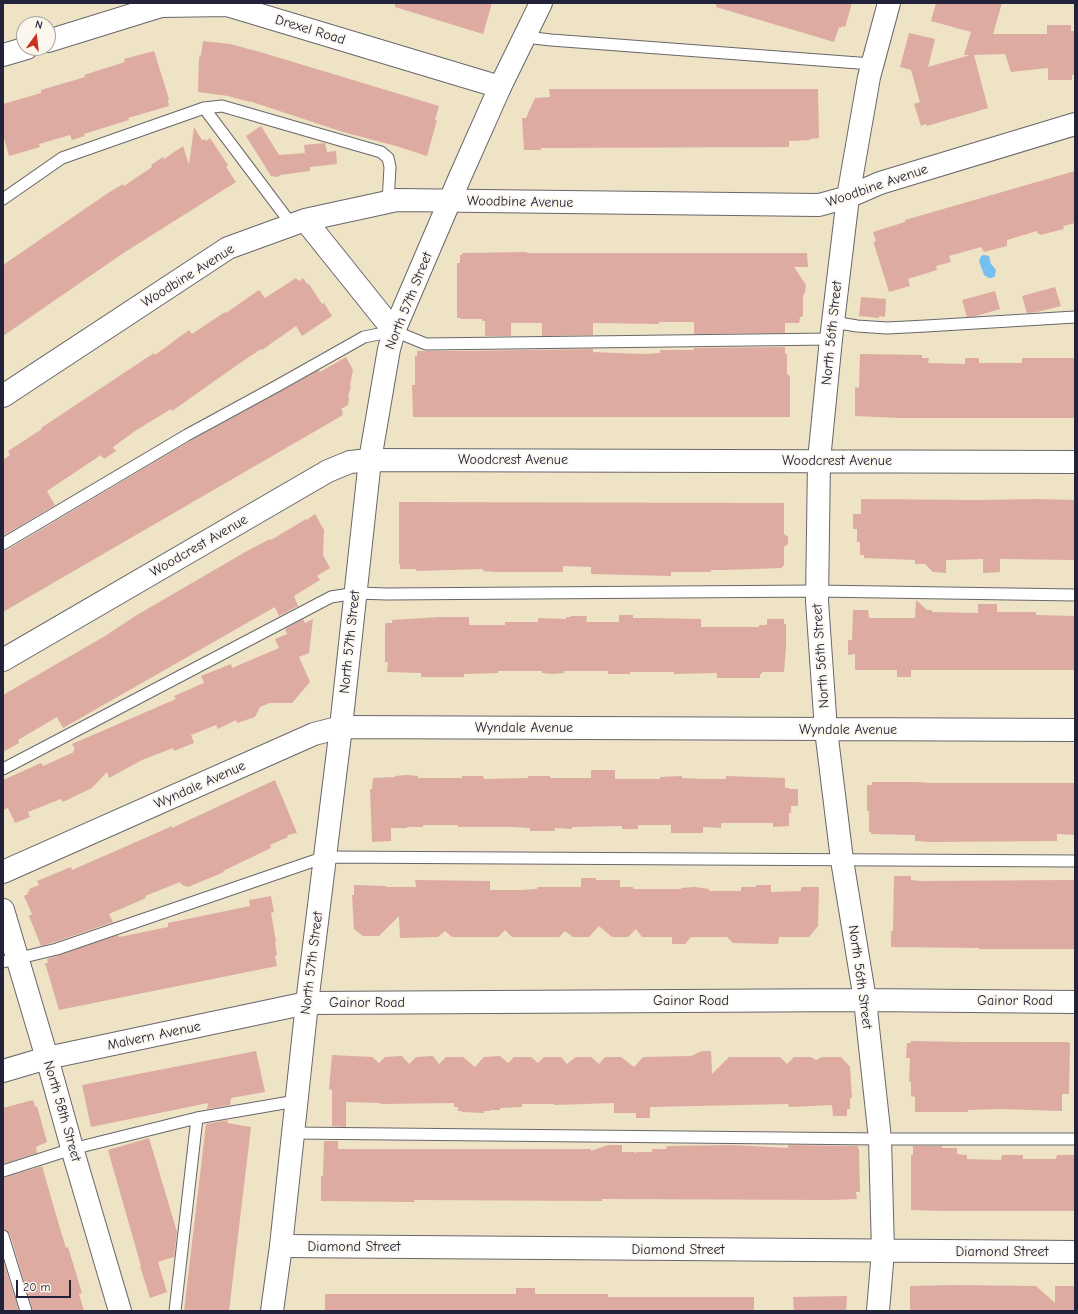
<!DOCTYPE html>
<style>
body{margin:0}
#map{position:relative;width:1078px;height:1314px;overflow:hidden;background:#eee3c4;font-family:"Comic Neue",sans-serif}
canvas{display:block}
.frame{position:absolute;inset:0;border:4px solid #22223b;pointer-events:none}
.north{position:absolute;left:16px;top:16px;width:40px;height:40px;box-sizing:border-box;background:#fbf7ec;border:1px solid #a4a2a5;border-radius:50%;rotate:15deg;font-size:11px;font-weight:700;line-height:16px;text-align:center;color:#22223b}
.north::after{content:'';display:block;margin:auto;width:14px;height:18px;background:#c8321e;clip-path:polygon(50% 0,100% 100%,50% 72%,0 100%)}
.scale{position:absolute;left:16px;top:1280px;width:55px;height:18px;box-sizing:border-box;border:2px solid #22223b;border-top:0;padding-left:5px;font-size:12px;line-height:14px;white-space:nowrap;color:#22223b;-webkit-text-stroke:3px #fbf7ec;paint-order:stroke}
</style>
<div id="map">
<canvas width="1078" height="1314"></canvas>
<div class="frame"></div>
<div class="north">N</div>
<div class="scale">20 m</div>
</div>
<script>
const c = document.querySelector('canvas').getContext('2d');
c.lineJoin = 'round';
function fillPath(path, color) { c.fillStyle = color; c.fill(path, 'evenodd'); }
const toPath = rows => new Path2D(rows.map(r => 'M' + r).join(''));
function trace(path, color, width, dash) { c.strokeStyle = color; c.lineWidth = width; c.lineCap = dash ? 'butt' : 'round'; c.setLineDash(dash || []); c.stroke(path); }
function write(font, color, halo, rows, align = 'center') {
  c.font = font + ' "Comic Neue",sans-serif'; c.lineWidth = 3.5; c.setLineDash([]); c.textBaseline = 'middle'; c.strokeStyle = halo; c.fillStyle = color; for (const [text, x, y, turn = 0] of rows) {
    c.save(); c.translate(x, y); c.rotate((+turn || 0) * Math.PI / 180); c.textAlign = isNaN(turn) ? turn : align; if (halo) c.strokeText(text, 0, 0); c.fillText(text, 0, 0); c.restore();
  }
}
fillPath(toPath([
 [984,255,989,256,991,264,996,270,995,276,992,278,989,278,984,275,979,261,981,256]
]), '#75c0ee');
fillPath(toPath([
 [395,3,492,3,483,34,395,7],
 [716,3,852,3,845,27,842,26,841,28,839,27,834,42,716,7],
 [936,3,1002,3,993,34,1047,34,1047,25,1071,25,1071,31,1075,31,1075,75,1072,75,1072,80,1048,80,1048,68,1011,72,1005,54,974,55,988,108,927,126,926,124,921,126,914,104,920,102,911,70,900,67,909,33,935,39,928,67,970,55,964,55,971,32,931,21],
 [203,41,230,44,260,52,439,106,435,120,437,120,427,156,396,146,343,132,249,101,250,102,228,96,198,92,199,58,200,55,201,56],
 [154,51,169,99,168,100,169,106,128,118,129,120,84,134,85,136,72,140,70,135,39,144,40,147,9,156,3,135,3,104,41,93,41,90,85,77,84,75,125,62,124,59],
 [549,89,818,89,819,138,810,139,810,140,789,141,789,147,541,148,541,150,524,150,522,118,526,118,535,98,550,97],
 [261,126,279,155,305,153,304,145,325,143,327,152,336,151,337,164,310,167,310,171,280,175,278,177,271,176,246,136],
 [194,127,202,140,205,139,206,141,210,138,228,165,226,167,236,182,122,254,3,336,3,265,108,193,123,184,124,186,152,167,151,165,163,157,164,159,183,146,189,165],
 [1075,171,1075,223,1063,226,1064,229,1040,235,1040,234,1038,234,1037,231,1007,240,1007,246,984,252,981,247,949,256,951,262,936,266,937,270,908,279,910,286,889,292,874,244,874,242,876,241,873,232,905,222,905,220],
 [526,252,528,253,807,253,808,267,794,267,806,285,805,292,803,296,803,315,802,317,800,317,799,323,785,323,785,333,694,334,694,322,659,322,659,324,593,323,593,335,542,336,542,323,511,323,511,336,485,336,485,321,482,321,482,319,460,319,461,318,457,318,457,263,460,263,460,255,462,255,462,253],
 [296,278,299,281,303,278,307,284,309,284,322,304,324,303,332,316,302,336,296,326,262,350,261,349,240,363,172,411,171,409,135,431,113,447,116,451,104,459,101,455,47,491,55,505,3,536,3,460,10,455,8,451,42,429,41,428,154,353,155,355,189,330,192,334,225,312,226,313,259,290,265,298],
 [1055,287,1061,306,1037,312,1027,313,1022,296],
 [995,291,1000,309,976,316,967,317,962,300],
 [861,297,886,299,885,317,879,316,879,318,859,316],
 [785,347,785,354,787,354,787,374,790,376,790,417,413,417,412,385,415,385,415,356,417,356,417,351,458,351,593,349,593,352,642,354,660,353,660,350,694,350,694,348],
 [860,354,922,355,922,358,929,358,928,363,965,364,965,358,979,358,979,363,1022,363,1022,358,1075,358,1075,418,898,418,855,416,855,387,859,388],
 [346,357,353,370,350,385,351,387,348,396,349,398,348,405,341,409,343,412,342,413,343,415,3,612,3,551,7,550,190,441,319,370,320,372],
 [861,499,977,500,1038,499,1075,500,1075,560,1000,559,1000,572,983,573,983,559,946,560,946,573,933,572,925,564,915,564,915,560,864,558,864,555,860,555,860,542,857,542,857,529,853,529,853,514,861,514],
 [399,502,784,503,784,534,788,537,788,544,784,547,784,566,782,566,782,568,725,570,711,570,711,572,671,572,671,576,591,574,591,567,563,566,563,572,497,572,483,571,483,569,416,571,416,569,400,569,400,564,399,564],
 [315,514,324,530,323,555,330,568,317,576,320,580,294,596,298,606,279,616,275,607,63,728,57,717,18,740,19,743,3,752,3,695,105,636,137,615,247,551,270,539,271,540,306,519,307,520],
 [916,600,927,610,932,610,932,612,978,613,978,604,997,604,997,612,1036,612,1036,615,1075,616,1075,670,911,670,911,677,897,677,897,670,855,670,855,654,848,655,848,640,852,640,853,610,868,610,869,618,915,618],
 [619,615,633,615,633,618,650,618,701,619,701,627,759,627,759,625,767,625,767,619,784,619,784,624,786,624,786,648,784,672,762,672,762,674,760,674,760,678,717,678,717,673,674,674,674,672,630,672,630,674,608,674,608,671,564,671,564,673,553,674,542,673,542,671,498,671,498,673,464,674,464,677,421,677,421,673,387,672,388,662,385,662,385,626,386,623,392,623,392,620,440,617,469,617,469,625,505,625,505,622,538,622,538,618,566,619,566,617,571,617,571,616,587,616,586,622,619,622],
 [303,619,305,623,313,619,309,653,299,657,310,682,292,703,270,703,260,707,255,717,237,723,236,720,218,729,216,725,191,735,194,743,174,751,173,748,142,760,109,778,107,772,92,788,63,802,61,799,58,800,28,812,30,817,15,823,8,808,3,810,3,780,41,763,43,766,74,752,73,750,75,749,72,744,176,699,174,696,204,683,201,676,231,664,232,668,279,648,275,639,287,634,285,629],
 [591,770,615,770,615,779,660,779,660,777,682,776,682,778,704,779,726,779,726,776,785,778,785,788,789,788,789,789,798,789,798,806,791,806,791,813,789,813,789,826,773,827,773,823,721,823,721,828,703,827,703,833,671,833,671,825,638,825,638,829,622,829,622,826,572,827,572,829,555,828,555,831,530,831,530,828,514,827,458,827,458,825,423,825,423,827,407,827,407,828,391,828,391,841,372,842,370,789,372,789,373,778,395,777,395,776,407,775,418,776,418,778,462,778,462,776,483,776,484,779,528,778,528,776,550,776,550,778,591,778],
 [275,780,297,833,287,835,288,837,270,845,271,848,223,871,224,872,188,887,182,885,180,882,145,896,146,898,109,914,113,922,55,942,41,946,29,916,32,914,24,896,28,894,27,892,30,891,29,889,39,885,37,881,71,867,72,870,161,831,172,826,172,828],
 [872,782,915,782,931,783,1075,783,1075,835,1057,834,1057,841,932,842,915,841,915,835,871,834,871,832,869,832,869,811,867,811,867,785,872,785],
 [894,876,911,876,911,880,921,881,1075,880,1075,949,979,949,979,948,891,947,891,931,893,931],
 [581,878,596,878,596,880,620,880,620,887,633,887,633,889,681,889,681,888,695,887,709,889,709,891,741,891,741,887,756,887,756,885,771,885,771,892,801,891,801,887,819,887,818,926,809,937,779,937,778,944,733,943,727,937,691,937,685,944,672,944,672,937,642,937,636,929,628,937,612,937,599,926,589,937,573,937,565,931,559,937,512,937,505,930,498,937,452,937,445,931,438,937,400,938,399,916,379,936,363,936,354,929,352,895,354,895,354,885,386,886,386,887,416,887,415,880,490,881,490,890,522,890,537,889,537,887,581,887],
 [271,896,274,912,271,913,276,942,275,943,277,955,275,956,277,966,59,1010,45,963,48,963,47,959,118,935,119,937,168,927,168,923,250,906,249,900],
 [911,1041,967,1042,1068,1042,1068,1043,1070,1043,1069,1094,1062,1094,1062,1111,1000,1109,968,1110,968,1112,915,1112,915,1097,911,1096,911,1082,909,1082,910,1058,906,1058,907,1043,911,1043],
 [256,1051,265,1092,231,1098,230,1105,207,1109,208,1103,91,1127,82,1085],
 [702,1051,711,1051,712,1074,729,1057,780,1057,787,1064,794,1057,811,1057,816,1060,822,1057,841,1057,850,1067,852,1098,850,1098,850,1109,847,1109,847,1116,833,1116,832,1105,789,1107,788,1104,650,1107,650,1118,636,1118,636,1113,614,1113,614,1103,554,1105,554,1104,522,1104,522,1107,500,1108,500,1110,490,1110,490,1111,484,1111,484,1113,462,1112,462,1111,458,1111,458,1107,454,1107,454,1103,380,1104,380,1103,346,1102,346,1127,332,1126,332,1089,329,1090,332,1055,372,1057,379,1063,385,1057,402,1056,409,1064,416,1057,433,1056,439,1064,446,1057,463,1057,475,1067,484,1057,500,1056,508,1063,514,1057,531,1057,538,1063,544,1057,561,1057,567,1064,576,1057,591,1057,599,1064,605,1057,621,1057,634,1067,643,1057,691,1056],
 [33,1100,35,1107,37,1106,47,1142,36,1147,37,1153,3,1164,3,1108],
 [228,1120,227,1123,251,1127,229,1311,184,1311,206,1124],
 [149,1138,177,1232,174,1257,158,1262,167,1292,150,1298,140,1266,141,1266,108,1150],
 [324,1141,338,1141,338,1149,591,1149,591,1151,608,1145,622,1145,622,1152,633,1152,636,1153,636,1152,652,1152,652,1149,666,1149,667,1146,733,1145,788,1148,788,1145,858,1146,858,1149,859,1149,860,1192,856,1192,857,1199,832,1200,602,1199,602,1201,414,1200,415,1202,321,1201,321,1176,323,1176],
 [913,1146,942,1146,942,1148,957,1148,957,1154,967,1155,967,1159,1001,1160,1002,1155,1023,1155,1023,1159,1056,1159,1057,1155,1075,1155,1075,1211,943,1211,911,1210,911,1155,913,1155],
 [42,1166,61,1232,66,1248,68,1247,82,1293,79,1294,84,1311,33,1311,10,1234,7,1231,3,1229,3,1178],
 [3,1260,19,1311,3,1311],
 [955,1285,1036,1286,1055,1303,1055,1286,1075,1286,1075,1311,910,1311,910,1286],
 [516,1288,535,1288,535,1294,608,1294,608,1297,754,1297,754,1311,325,1311,325,1294,516,1294],
 [847,1296,846,1311,794,1311,793,1297]
]), '#ddaba1');
const service = toPath([
 [525,37,551,40,872,64],
 [204,108,292,225],
 [3,199,62,158,204,108,222,106,381,152,388,158,390,167,388,202],
 [833,322,857,326,887,328,926,326,1075,317],
 [3,544,187,435,277,386,364,337,394,331,426,344,831,339],
 [3,769,331,597,356,593,387,594,817,591,1075,595],
 [3,962,57,949,325,857,1075,861],
 [293,1133,880,1139,1075,1139],
 [3,1171,72,1149,197,1118,296,1101],
 [3,1236,26,1311],
 [175,1311,197,1118]
]);
const minor = toPath([
 [48,41,161,6,227,5,500,87],
 [3,55,27,48],
 [305,220,394,331],
 [3,396,228,248,305,220,397,200,819,205,848,197,880,183,1075,124],
 [3,660,328,471,350,462,370,460,1075,462],
 [3,872,314,734,341,727,1075,730],
 [3,910,47,1058,74,1155,120,1311],
 [3,1071,47,1058,307,1003,865,1000,1075,1002],
 [281,1246,1075,1252],
 [878,1311,883,1251,880,1139,865,1000,842,860,826,730,817,601,819,460,831,339,848,197,869,77,889,3]
]);
const tertiary = toPath([
 [272,1311,281,1246,307,1003,341,727,370,460,389,349,394,331,460,177,500,87,541,3]
]);
trace(service, '#69666b', 13);
trace(minor, '#69666b', 24);
trace(tertiary, '#69666b', 24);
trace(service, '#fff', 11);
trace(minor, '#fff', 22);
trace(tertiary, '#fff', 22);
write('14px', '#22223b', '#fbf7ec', [
 ["Drexel Road",310,30,17],
 ["Woodbine Avenue",877,186,-19],
 ["Woodbine Avenue",520,202,1],
 ["Woodbine Avenue",188,276,-32],
 ["North 57th Street",409,301,-68],
 ["North 56th Street",832,333,-84],
 ["Woodcrest Avenue",513,460],
 ["Woodcrest Avenue",837,461],
 ["Woodcrest Avenue",199,546,-30],
 ["North 57th Street",350,642,-84],
 ["North 56th Street",821,656,-94],
 ["Wyndale Avenue",524,728],
 ["Wyndale Avenue",848,730],
 ["Wyndale Avenue",200,785,-24],
 ["North 57th Street",312,963,-83],
 ["North 56th Street",860,977,82],
 ["Gainor Road",691,1001],
 ["Gainor Road",1015,1001],
 ["Gainor Road",367,1003],
 ["Malvern Avenue",154,1036,-12],
 ["North 58th Street",62,1111,74],
 ["Diamond Street",354,1247],
 ["Diamond Street",678,1250],
 ["Diamond Street",1002,1252]
]);
</script>
